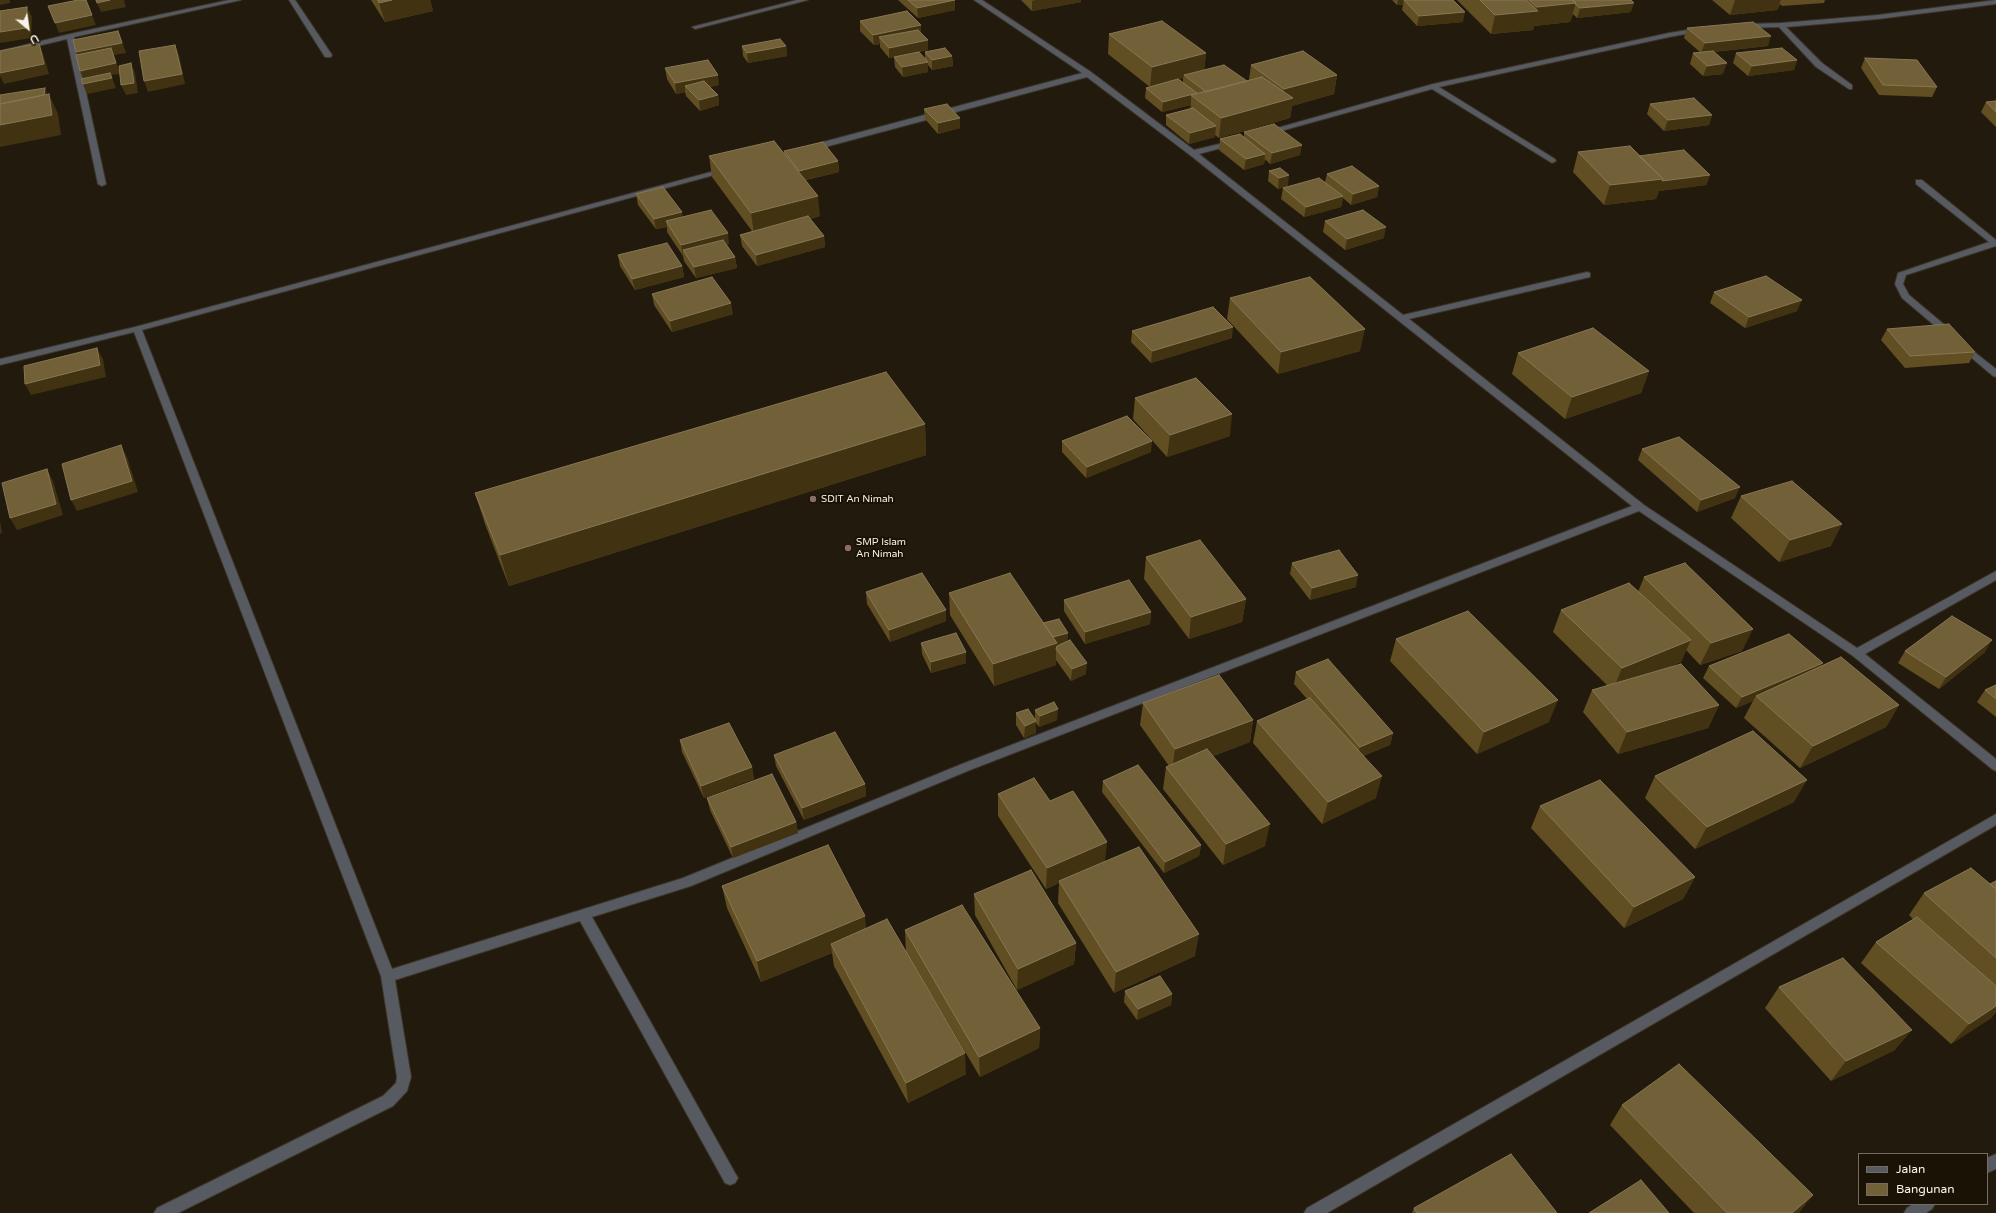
<!DOCTYPE html>
<style>
body{margin:0}
#map{position:relative;width:1996px;height:1213px;overflow:hidden;background:#221b0d;font-family:"Varela Round",sans-serif}
canvas{display:block}
.legend{position:absolute;left:1858px;top:1153px;width:130px;height:52px;box-sizing:border-box;background:#191205;border:1px solid #736c61;margin:0;padding:5px 7px;list-style:none;font-size:12px;color:#f9f4eb}
.legend li{display:flex;align-items:center;gap:8px;height:20px}
.legend b{width:20px;border:1px solid #736c61}
.north{position:absolute;left:8px;top:8px;width:40px;height:40px;-webkit-text-stroke:3px #191205;paint-order:stroke;rotate:151deg;font-size:11px;font-weight:700;line-height:16px;text-align:center;color:#f9f4eb}
.north::after{content:'';display:block;margin:auto;width:14px;height:18px;background:#f9f4eb;clip-path:polygon(50% 0,100% 100%,50% 72%,0 100%)}
</style>
<div id="map">
<canvas width="1996" height="1213"></canvas>
<ul class="legend">
<li><b style="height:5px;background:#575a61"></b>Jalan</li>
<li><b style="height:11px;background:#726038"></b>Bangunan</li>
</ul>
<div class="north">U</div>
</div>
<script>
const c = document.querySelector('canvas').getContext('2d');
c.lineJoin = 'round';
const toPath = rows => new Path2D(rows.map(r => 'M' + r).join(''));
function trace(path, color, width, dash) { c.strokeStyle = color; c.lineWidth = width; c.lineCap = dash ? 'butt' : 'round'; c.setLineDash(dash || []); c.stroke(path); }
function fillPath(path, color) { c.fillStyle = color; c.fill(path, 'evenodd'); }
function write(font, color, halo, rows, align = 'center') {
  c.font = font + ' "Varela Round",sans-serif'; c.lineWidth = 4; c.setLineDash([]); c.textBaseline = 'middle'; c.strokeStyle = halo; c.fillStyle = color; for (const [text, x, y, turn = 0] of rows) {
    c.save(); c.translate(x, y); c.rotate((+turn || 0) * Math.PI / 180); c.textAlign = isNaN(turn) ? turn : align; if (halo) c.strokeText(text, 0, 0); c.fillText(text, 0, 0); c.restore();
  }
}
const minor = toPath([
 [229,0,241,0,74,37,106,184,102,186,98,184,67,39,0,55,0,51,70,34,229,0],
 [289,0,295,0,332,55,331,57,325,57,289,0],
 [797,0,808,0,695,29,692,27,797,0],
 [974,0,982,0,1091,72,1194,150,1236,140,1236,144,1199,154,1403,315,1587,272,1590,273,1590,277,1409,319,1644,505,1857,648,1996,571,1996,580,1865,654,1996,759,1996,771,1992,769,1853,656,1639,511,970,770,691,886,592,917,735,1173,738,1178,735,1183,730,1185,725,1183,580,921,395,980,411,1077,407,1091,393,1106,178,1213,154,1213,157,1208,383,1096,396,1083,397,1077,381,976,134,332,0,365,0,359,135,327,722,169,729,171,142,330,392,969,683,878,962,764,1632,506,1190,155,1087,77,814,150,808,150,808,146,1082,73,974,0],
 [1996,0,1996,4,1878,19,1786,27,1822,63,1852,85,1852,89,1849,89,1816,67,1779,27,1745,28,1742,26,1745,24,1781,23,1878,15,1996,0],
 [1700,28,1703,30,1702,31,1669,37,1439,87,1555,159,1556,161,1552,163,1432,89,1270,134,1263,132,1433,84,1669,33,1700,28],
 [1916,180,1922,180,1996,240,1996,246,1906,275,1903,284,1909,295,1953,332,1953,336,1950,337,1947,336,1902,298,1895,284,1898,273,1989,242,1916,184,1916,180],
 [1963,343,1996,369,1996,377,1993,376,1960,348,1960,344,1963,343],
 [1996,814,1996,825,1327,1213,1304,1213,1307,1208,1996,814],
 [1996,1154,1996,1169,1987,1173,1987,1158,1996,1154],
 [1913,1204,1935,1204,1932,1209,1926,1213,1904,1213,1907,1208,1913,1204]
]);
trace(minor, '#3c3528', 2);
fillPath(minor, '#575a61');
fillPath(toPath([
 [371,0,430,0,433,11,385,22],
 [898,0,955,0,955,10,918,18],
 [1021,0,1081,0,1081,2,1032,11],
 [1392,0,1453,0,1463,22,1417,26,1402,10,1403,5,1397,5],
 [1457,0,1631,0,1631,12,1577,18,1573,14,1570,22,1534,26,1533,30,1491,34],
 [1712,0,1825,0,1824,3,1782,6,1780,4,1777,10,1730,15],
 [860,21,921,33,928,50,889,58,880,47,880,44,874,45,860,31],
 [1687,28,1768,46,1713,52,1723,74,1703,76,1690,64,1693,53,1701,53,1684,38],
 [1109,34,1206,53,1204,70,1247,81,1249,80,1251,65,1337,75,1334,94,1292,106,1290,118,1219,138,1215,135,1215,137,1189,144,1166,125,1166,115,1190,109,1191,105,1162,112,1145,98,1146,88,1150,87,1108,54],
 [1183,78,1183,83,1179,79],
 [742,46,786,46,787,56,748,63,743,56],
 [925,52,952,56,953,66,932,70,928,65,928,72,903,77,895,67,894,57,925,59],
 [1736,53,1797,60,1794,70,1748,76,1733,63],
 [1865,58,1937,87,1932,97,1879,95,1861,68],
 [665,68,719,85,710,87,718,95,719,105,700,111,686,96,685,92,676,94,667,79],
 [1996,101,1996,127,1981,112,1986,102],
 [1650,104,1712,115,1709,125,1664,131,1647,114],
 [924,109,960,118,960,128,938,134,925,119],
 [1244,132,1300,155,1270,164,1265,159,1264,164,1244,170,1219,150,1220,139,1244,137],
 [784,151,838,161,839,172,806,180,820,216,810,219,824,236,825,247,757,266,742,246,740,235,752,231,712,177,709,156,784,153],
 [1578,152,1639,156,1710,175,1706,185,1659,191,1656,199,1604,205,1573,172],
 [1280,168,1288,186,1278,189,1268,181,1269,171],
 [1327,174,1379,186,1377,197,1351,205,1343,198,1341,207,1304,217,1281,199,1283,188,1325,182],
 [636,194,682,212,682,217,729,244,726,245,735,257,737,268,696,278,684,261,683,256,667,232,667,227,656,229,638,205],
 [1325,221,1384,238,1345,250,1323,232],
 [618,255,682,266,684,277,635,290,620,266],
 [1714,292,1797,311,1745,328,1710,303],
 [652,294,733,314,672,332,654,305],
 [1230,298,1360,351,1278,374,1227,319],
 [1887,329,1975,352,1969,363,1905,368,1881,340],
 [1132,331,1232,338,1151,363,1131,342],
 [1518,353,1649,371,1641,393,1565,419,1512,374],
 [1135,398,1230,436,1167,457,1133,419],
 [925,424,926,455,509,586,485,524,475,493],
 [1062,441,1151,452,1086,478,1062,452],
 [1642,449,1735,498,1697,512,1638,460],
 [1741,496,1831,546,1779,562,1731,518],
 [1146,557,1246,599,1242,622,1189,639,1144,579],
 [1292,563,1356,587,1310,600,1290,574],
 [1644,577,1742,651,1700,665,1686,650,1681,662,1661,670,1719,705,1708,728,1618,754,1583,712,1592,690,1608,686,1553,632,1561,610,1638,592],
 [866,592,946,610,946,621,890,642,867,604],
 [949,593,1043,623,1068,633,1067,641,1086,674,1071,681,1056,660,1056,665,994,686,950,615],
 [1064,600,1151,612,1150,624,1085,644,1064,611],
 [1396,639,1549,722,1477,754,1390,661],
 [921,643,966,652,966,663,931,673,922,654],
 [1905,651,1985,652,1939,689,1898,663],
 [1709,666,1822,666,1899,705,1886,727,1800,768,1744,718,1753,701,1736,708,1703,678],
 [1296,672,1393,733,1390,745,1363,756,1376,798,1322,824,1253,743,1257,721,1307,699,1294,684],
 [1996,685,1996,717,1977,702,1985,690],
 [1143,703,1253,720,1250,742,1213,756,1265,846,1223,865,1163,789,1166,767,1169,766,1140,725],
 [1035,710,1057,720,1039,727,1036,723,1036,733,1024,738,1016,725,1016,713,1035,720],
 [680,740,752,767,754,779,704,798,682,752],
 [774,755,865,784,866,796,804,820,776,766],
 [1655,776,1794,802,1695,849,1645,798],
 [1103,781,1201,845,1199,856,1164,873,1102,792],
 [998,794,1050,801,1105,861,1195,956,1114,993,1058,903,1059,883,1046,889,998,816],
 [707,798,796,822,798,833,733,858,710,810],
 [1540,806,1695,877,1683,899,1624,928,1531,828],
 [1996,881,1996,1012,1991,1018,1951,1044,1861,963,1876,942,1913,919,1909,915,1924,893,1990,884],
 [722,886,866,928,966,1074,908,1103,834,966,832,953,761,982,727,908],
 [974,894,1076,943,1074,964,1017,990,975,915],
 [905,930,1040,1028,1039,1048,980,1077,906,952],
 [1779,987,1895,1050,1831,1081,1765,1008],
 [1125,991,1172,994,1171,1005,1137,1020,1124,1002],
 [1622,1105,1799,1213,1694,1213,1610,1125],
 [1414,1208,1557,1213,1412,1213]
]), '#614e22');
fillPath(toPath([
 [0,0,10,0,10,3,0,5],
 [86,0,96,25,59,33,55,23],
 [99,0,126,0,124,0,126,7,101,12,97,3],
 [392,0,430,0,433,11,385,22,379,3],
 [955,0,955,10,918,18,917,8],
 [1036,0,1081,0,1081,2,1032,11,1032,1],
 [1398,0,1436,0,1404,0,1403,5,1397,5],
 [1735,0,1781,0,1777,10,1730,15],
 [1576,3,1570,22,1534,26,1533,30,1491,34,1495,15,1536,11,1537,7],
 [1634,3,1631,12,1577,18,1580,8],
 [27,7,32,17,31,38,0,43,0,32],
 [1465,12,1463,22,1417,26,1419,16],
 [921,25,921,35,879,37,880,44,874,45,873,35],
 [118,31,122,41,126,53,114,55,120,74,111,75,116,88,87,94,83,84,84,81,80,71,80,62,76,52],
 [1771,36,1768,46,1701,53,1705,43],
 [928,40,928,50,889,58,889,48],
 [39,43,43,53,49,74,4,84,0,76,0,73],
 [175,45,179,55,185,84,148,92,144,81],
 [786,46,787,56,748,63,747,53],
 [1206,53,1204,73,1184,75,1183,78,1150,87,1152,67],
 [952,56,953,66,932,70,932,60],
 [1797,60,1794,70,1748,76,1752,66],
 [928,62,928,72,903,77,902,67],
 [131,63,135,73,138,93,126,95,121,85],
 [1727,63,1723,74,1703,76,1707,66],
 [718,75,719,85,689,91,685,86,685,92,676,94,675,83],
 [1337,75,1334,94,1292,106,1290,118,1219,138,1221,118,1282,101,1284,89],
 [45,88,49,98,49,94,58,114,61,135,0,147,0,125],
 [1197,93,1196,99,1191,95,1191,105,1162,112,1163,102],
 [718,95,719,105,700,111,699,100],
 [1712,115,1709,125,1664,131,1668,120],
 [960,118,960,128,938,134,938,123],
 [1216,126,1215,137,1189,144,1190,133],
 [1302,145,1300,155,1270,164,1272,153],
 [1265,154,1264,164,1244,170,1246,159],
 [838,161,839,172,800,181,799,171],
 [1289,175,1288,186,1278,189,1279,178],
 [1710,175,1706,185,1659,191,1656,199,1604,205,1610,185,1663,179],
 [1379,186,1377,197,1351,205,1353,194],
 [818,196,820,216,754,234,751,213],
 [1343,196,1341,207,1304,217,1306,207],
 [682,212,683,222,666,221,667,227,656,229,654,219],
 [1386,227,1384,238,1345,250,1347,239],
 [728,233,729,244,686,255,683,250,683,256,681,245],
 [824,236,825,247,757,266,756,255],
 [735,257,737,268,696,278,694,267],
 [682,266,684,277,635,290,632,279],
 [1802,300,1797,311,1745,328,1749,317],
 [731,303,733,314,672,332,670,321],
 [1233,327,1232,338,1151,363,1152,351],
 [1365,329,1360,351,1278,374,1281,352],
 [97,348,103,359,106,377,31,395,25,384],
 [1649,371,1641,393,1565,419,1572,397],
 [1232,414,1230,436,1167,457,1170,435],
 [925,424,926,455,509,586,500,555],
 [1152,441,1151,452,1086,478,1087,467],
 [121,445,127,457,138,492,77,511,71,500],
 [47,469,53,481,63,515,17,530,10,518],
 [1740,487,1735,498,1697,512,1701,500],
 [0,521,2,533,0,534],
 [1842,524,1831,546,1779,562,1790,540],
 [1358,575,1356,587,1310,600,1312,588],
 [1246,599,1242,622,1189,639,1191,617],
 [946,610,946,621,890,642,889,630],
 [1151,612,1150,624,1085,644,1085,632],
 [1753,629,1742,651,1700,665,1711,643],
 [1068,633,1067,644,1056,647,1056,665,994,686,993,664,1047,639],
 [1691,640,1681,662,1613,690,1622,668],
 [1992,640,1985,652,1939,689,1946,677],
 [966,652,966,663,931,673,931,662],
 [1087,663,1086,674,1071,681,1072,669],
 [1823,663,1817,674,1756,696,1753,701,1736,708,1742,697],
 [1558,700,1549,722,1477,754,1484,732],
 [1719,705,1708,728,1618,754,1627,732],
 [1899,705,1886,727,1800,768,1813,746],
 [1058,709,1057,720,1039,727,1040,716],
 [1253,720,1250,742,1172,771,1175,749],
 [1036,721,1036,733,1024,738,1025,726],
 [1393,733,1390,745,1357,758,1360,747],
 [752,767,754,779,704,798,701,786],
 [1382,776,1376,798,1322,824,1328,802],
 [1807,780,1794,802,1695,849,1707,827],
 [865,784,866,796,804,820,802,808],
 [796,822,798,833,733,858,731,847],
 [1270,824,1265,846,1223,865,1226,844],
 [1107,842,1105,863,1059,881,1059,883,1046,889,1047,868],
 [1201,845,1199,856,1164,873,1165,862],
 [1695,877,1683,899,1624,928,1634,907],
 [865,916,867,938,831,944,832,953,761,982,757,961],
 [1199,934,1195,956,1114,993,1116,972],
 [1076,943,1074,964,1017,990,1018,969],
 [1172,994,1171,1005,1137,1020,1138,1009],
 [1996,1006,1996,1012,1991,1018,1951,1044,1969,1024],
 [1040,1028,1039,1048,980,1077,979,1057],
 [1912,1030,1895,1050,1831,1081,1846,1061],
 [965,1053,966,1074,908,1103,906,1083],
 [1813,1195,1799,1213,1792,1213]
]), '#413211');
const building = toPath([
 [78,0,86,0,92,15,55,23,48,6,78,0],
 [96,0,110,0,97,3,96,0],
 [378,0,392,0,379,3,378,0],
 [908,0,955,0,917,8,908,0],
 [1404,0,1453,0,1465,12,1419,16,1404,0],
 [1480,0,1526,0,1538,11,1495,15,1480,0],
 [1529,0,1572,0,1576,3,1537,7,1529,0],
 [1572,0,1631,0,1634,3,1580,8,1575,4,1576,3,1572,0],
 [27,7,26,28,0,32,0,11,27,7],
 [907,11,921,25,873,35,860,21,907,11],
 [1162,21,1206,53,1152,67,1109,34,1162,21],
 [1753,22,1771,36,1705,43,1687,28,1753,22],
 [918,30,928,40,889,48,879,37,918,30],
 [118,31,122,43,76,52,73,40,118,31],
 [780,39,786,46,747,53,742,46,780,39],
 [39,43,44,64,0,73,0,51,39,43],
 [175,45,182,74,144,81,139,51,175,45],
 [111,48,116,63,80,71,76,55,111,48],
 [945,48,952,56,932,60,925,52,945,48],
 [1782,48,1797,60,1752,66,1736,53,1782,48],
 [1303,51,1337,75,1284,89,1251,65,1303,51],
 [1713,51,1727,63,1707,66,1693,53,1713,51],
 [919,52,928,62,902,67,894,57,919,52],
 [1865,58,1917,60,1937,87,1883,85,1865,58],
 [708,60,718,75,675,83,665,68,708,60],
 [131,63,134,83,121,85,119,66,131,63],
 [1224,65,1247,81,1206,92,1184,75,1224,65],
 [110,73,112,78,83,84,81,79,110,73],
 [1262,77,1293,98,1221,118,1191,95,1262,77],
 [1178,79,1197,93,1163,102,1146,88,1178,79],
 [704,81,718,95,699,100,685,86,704,81],
 [45,88,44,95,0,104,0,95,45,88],
 [49,94,52,115,0,125,0,104,49,94],
 [1694,98,1712,115,1668,120,1650,104,1694,98],
 [1996,101,1996,112,1986,102,1996,101],
 [947,104,960,118,938,123,924,109,947,104],
 [1193,108,1216,126,1190,133,1166,115,1193,108],
 [1274,124,1302,145,1272,153,1244,132,1274,124],
 [1240,134,1265,154,1246,159,1220,139,1240,134],
 [774,141,818,196,751,213,709,156,774,141],
 [823,142,838,161,799,171,784,151,823,142],
 [1630,146,1663,179,1610,185,1578,152,1630,146],
 [1684,150,1710,175,1662,181,1663,179,1639,156,1684,150],
 [1352,166,1379,186,1353,194,1327,174,1352,166],
 [1280,168,1289,175,1279,178,1269,171,1280,168],
 [1319,178,1343,196,1306,207,1283,188,1319,178],
 [663,187,682,212,654,219,636,194,663,187],
 [711,210,728,233,681,245,666,221,711,210],
 [1363,210,1386,227,1347,239,1325,221,1363,210],
 [808,216,824,236,756,255,740,235,808,216],
 [723,240,735,257,694,267,683,250,723,240],
 [667,243,682,266,632,279,618,255,667,243],
 [1766,276,1802,300,1749,317,1714,292,1766,276],
 [712,277,731,303,670,321,652,294,712,277],
 [1310,277,1365,329,1281,352,1230,298,1310,277],
 [1213,307,1233,327,1152,351,1132,331,1213,307],
 [1949,324,1975,352,1910,356,1887,329,1949,324],
 [1593,328,1649,371,1572,397,1518,353,1593,328],
 [97,348,100,365,25,384,24,366,97,348],
 [886,372,925,424,500,555,475,493,886,372],
 [1196,378,1232,414,1170,435,1135,398,1196,378],
 [1127,416,1152,441,1087,467,1062,441,1127,416],
 [1679,437,1740,487,1701,500,1642,449,1679,437],
 [121,445,132,481,71,500,62,464,121,445],
 [47,469,56,504,10,518,2,483,47,469],
 [1792,481,1842,524,1790,540,1741,496,1792,481],
 [1200,540,1246,599,1191,617,1146,557,1200,540],
 [1339,550,1358,575,1312,588,1292,563,1339,550],
 [1685,563,1753,629,1711,643,1644,577,1685,563],
 [922,573,946,610,889,630,866,592,922,573],
 [1010,573,1057,643,993,664,949,593,1010,573],
 [1129,580,1151,612,1085,632,1064,600,1129,580],
 [1629,583,1691,640,1622,668,1561,610,1629,583],
 [1468,611,1558,700,1484,732,1396,639,1468,611],
 [1952,616,1992,640,1946,677,1905,651,1952,616],
 [1059,619,1068,633,1053,637,1043,623,1059,619],
 [956,633,966,652,931,662,921,643,956,633],
 [1789,634,1823,663,1742,697,1709,666,1789,634],
 [1070,640,1087,663,1072,669,1056,649,1057,646,1070,640],
 [1841,657,1899,705,1813,746,1756,696,1841,657],
 [1328,659,1393,733,1360,747,1296,672,1328,659],
 [1681,664,1719,705,1627,732,1592,690,1681,664],
 [1219,675,1253,720,1175,749,1143,703,1219,675],
 [1996,685,1996,699,1985,690,1996,685],
 [1310,698,1382,776,1328,802,1257,721,1310,698],
 [1054,702,1058,709,1040,716,1035,710,1054,702],
 [1028,709,1036,721,1025,726,1016,713,1028,709],
 [729,723,752,767,701,786,680,740,729,723],
 [1753,731,1807,780,1707,827,1655,776,1753,731],
 [835,732,865,784,802,808,774,755,835,732],
 [1207,749,1270,824,1226,844,1166,767,1207,749],
 [1138,765,1201,845,1165,862,1103,781,1138,765],
 [772,774,796,822,731,847,707,798,772,774],
 [1034,778,1050,801,1073,791,1107,842,1047,868,998,794,1034,778],
 [1600,780,1695,877,1634,907,1540,806,1600,780],
 [828,845,865,916,757,961,722,886,828,845],
 [1139,847,1199,934,1116,972,1059,881,1139,847],
 [1971,868,1996,889,1996,958,1924,893,1971,868],
 [1031,870,1076,943,1018,969,974,894,1031,870],
 [1996,881,1996,889,1990,884,1996,881],
 [962,905,1040,1028,979,1057,905,930,962,905],
 [1917,917,1996,986,1996,1006,1969,1024,1876,942,1917,917],
 [887,919,965,1053,906,1083,831,944,887,919],
 [1843,958,1912,1030,1846,1061,1779,987,1843,958],
 [1160,976,1172,994,1138,1009,1125,991,1160,976],
 [1679,1064,1813,1195,1792,1213,1727,1213,1622,1105,1679,1064],
 [1511,1154,1557,1213,1417,1213,1414,1208,1511,1154],
 [1641,1180,1669,1213,1589,1213,1641,1180]
]);
fillPath(building, '#726038');
trace(building, '#877754', 1);
for (const [x, y, r, color] of [
 [813,499,4,"#8d6e63"],
 [848,548,4,"#8d6e63"]
]) { const dot = new Path2D(); dot.arc(x, y, r, 0, 2 * Math.PI); c.fillStyle = color; c.fill(dot); trace(dot, '#191205', 1.5); }
write('10px', '#f9f4eb', '#191205', [
 ["SDIT An Nimah",821,499],
 ["SMP Islam",856,542],
 ["An Nimah",856,554]
], 'left');
</script>
